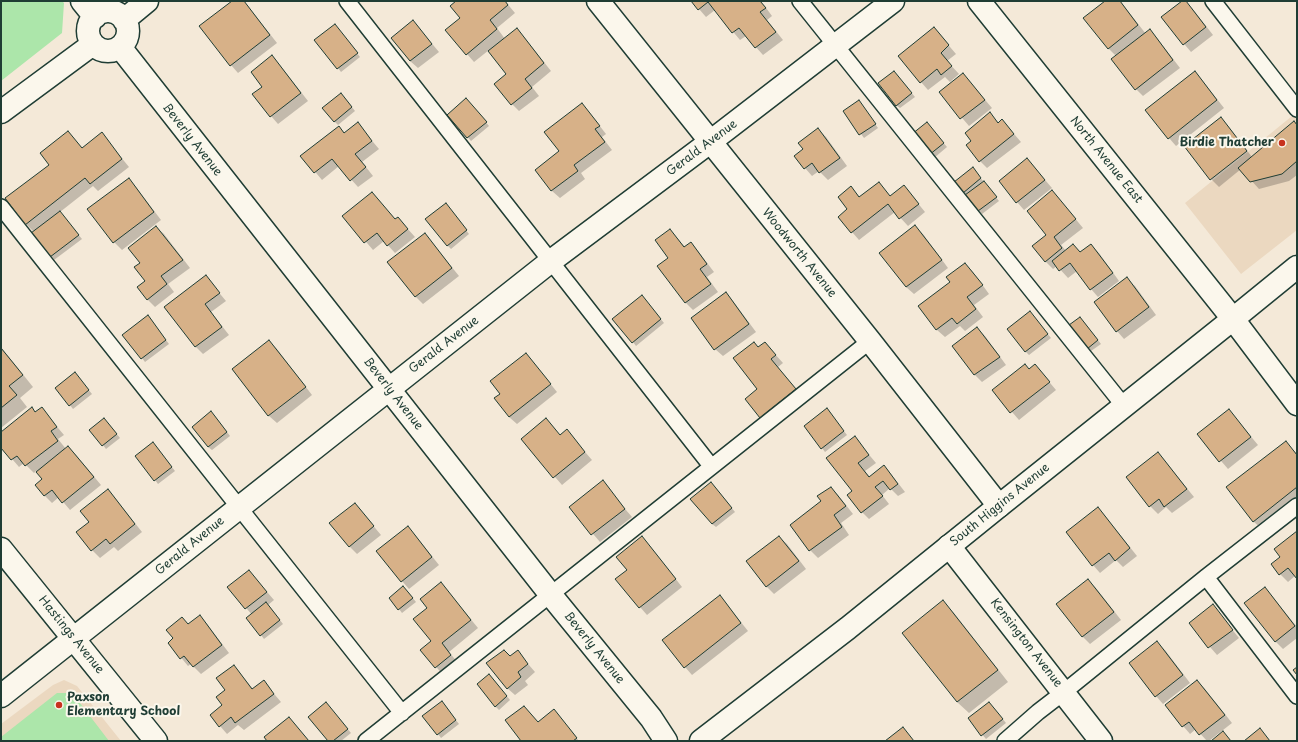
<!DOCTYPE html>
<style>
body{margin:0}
#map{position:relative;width:1298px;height:742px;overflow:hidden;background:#f4e9d8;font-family:"Playpen Sans",sans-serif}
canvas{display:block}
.frame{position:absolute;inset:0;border:2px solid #1f3d34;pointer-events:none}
</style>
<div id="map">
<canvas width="1298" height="742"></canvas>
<div class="frame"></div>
</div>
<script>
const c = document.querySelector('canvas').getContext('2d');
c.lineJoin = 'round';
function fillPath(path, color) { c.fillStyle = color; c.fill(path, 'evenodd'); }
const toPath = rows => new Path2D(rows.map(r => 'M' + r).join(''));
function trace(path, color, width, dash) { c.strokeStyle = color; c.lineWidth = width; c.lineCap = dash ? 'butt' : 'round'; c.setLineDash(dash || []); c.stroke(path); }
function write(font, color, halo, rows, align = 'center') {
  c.font = font + ' "Playpen Sans",sans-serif'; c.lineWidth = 4; c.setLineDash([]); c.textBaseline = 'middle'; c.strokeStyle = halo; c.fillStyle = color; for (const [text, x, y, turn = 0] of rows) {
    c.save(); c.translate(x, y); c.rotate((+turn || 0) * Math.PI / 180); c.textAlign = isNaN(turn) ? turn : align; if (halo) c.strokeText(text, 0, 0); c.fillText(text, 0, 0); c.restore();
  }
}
fillPath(toPath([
 [1297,112,1297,230,1241,274,1185,203],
 [64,680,77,686,121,741,1,741,1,724,53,685]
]), '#ebd8c0');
fillPath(toPath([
 [1,1,62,1,64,3,62,33,1,81],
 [57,693,69,693,80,703,109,741,1,741,1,737]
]), '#ace6aa');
fillPath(toPath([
 [234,1,244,1,277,43,238,73,231,65],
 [457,1,505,1,515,13,497,28,505,39,524,37,551,71,532,87,539,96,519,111,512,104,508,74,489,50,474,62,447,31,462,18],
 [692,1,761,1,772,16,767,20,783,40,763,55,746,36,740,40,715,10,706,17],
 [1106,1,1120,1,1146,34,1149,31,1157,38,1180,68,1143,96,1136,89,1116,56,1108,48],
 [1184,1,1192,8,1213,35,1191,52,1162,18],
 [413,21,439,52,418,68,410,61],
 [934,28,956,54,947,61,959,74,950,82,945,77,928,90,921,82],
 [338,29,360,57,341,72,338,68],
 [272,56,279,64,308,101,278,124,271,116,254,94,264,87],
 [894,72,915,97,900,108,896,105],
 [1194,72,1202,80,1224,108,1176,146,1169,138],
 [963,74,992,108,969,126,940,92],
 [344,97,355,111,338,125,334,121],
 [470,103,489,126,471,141,448,115],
 [582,104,589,112,606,134,602,137,612,150,581,173,585,179,560,198,552,191,536,170,560,151],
 [862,105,878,128,864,138,844,111],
 [990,114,999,123,1002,120,1021,142,987,168,980,161,973,141],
 [1221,119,1228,126,1252,157,1297,126,1297,175,1289,181,1259,189,1241,169,1219,187,1211,179],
 [357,123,379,149,362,162,373,176,358,187,339,166,322,180,302,156,339,127,345,133],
 [930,127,947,147,934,158,930,154],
 [818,129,826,137,847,166,828,180,819,171,812,176,805,168,804,149],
 [68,132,82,148,102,134,129,167,98,191,93,186,60,212,82,239,54,260,34,232,26,224,6,199,50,165],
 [1027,159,1052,188,1024,210,1017,202],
 [976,172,999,201,982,214,964,192],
 [129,180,136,187,161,220,122,250,114,242,89,210],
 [879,183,891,197,904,186,925,212,908,226,895,212,859,240,839,217,849,209,851,188,860,197],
 [372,193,395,220,398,218,415,237,395,253,384,241,373,250,344,216],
 [1059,199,1083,228,1061,245,1066,251,1081,253,1091,245,1099,253,1119,281,1098,297,1091,289,1077,271,1068,278,1057,266,1053,269,1045,261,1047,235],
 [449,208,469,234,451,249,447,245],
 [156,227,164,234,190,268,168,284,174,292,155,307,147,299,146,281,142,263],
 [915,227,923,234,948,268,914,294,906,287,881,253],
 [670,230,685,247,691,243,698,251,714,272,707,277,718,292,693,310,686,303,659,267,670,258],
 [425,234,459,276,423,304,416,297,389,262],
 [965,264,973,272,989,294,974,305,983,317,965,331,960,326,945,337,937,330,920,307,951,283],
 [206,277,226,301,211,312,229,335,203,354,195,346],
 [1127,279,1135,286,1156,315,1124,339,1117,331],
 [726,293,733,301,756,332,723,356,715,349],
 [645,300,664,323,636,346,633,342],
 [1033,316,1051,338,1029,355,1026,352],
 [151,320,169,344,145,362,142,358],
 [1084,322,1101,344,1091,351,1087,348],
 [977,328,985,336,1006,365,982,382,975,375,954,346],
 [269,342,277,349,312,395,277,423,269,416,233,370],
 [765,343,783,363,778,367,802,397,768,425,761,417,759,389,758,348],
 [1,347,33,387,20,398,27,407,1,428],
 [526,354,533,362,557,392,517,424,509,417,501,394],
 [1035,365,1056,390,1019,420,993,390],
 [78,377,92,394,73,409,56,388],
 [42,409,64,435,58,439,66,449,68,447,76,455,101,485,70,510,59,497,52,503,44,495,43,480,36,471,34,473,24,463,19,467,1,446,1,433],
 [827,409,847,435,825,452,822,448],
 [1229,410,1258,445,1228,469,1198,434],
 [215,416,230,436,212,450,208,447],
 [108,423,120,438,106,449,103,445],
 [567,431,592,460,562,485,522,439,561,436],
 [855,438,876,463,865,471,870,477,884,466,891,474,905,492,898,496,890,488,882,495,889,504,869,519,862,512,853,492],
 [1285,442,1297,454,1297,507,1265,532,1253,521],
 [156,447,175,471,158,484,155,480],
 [1158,453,1165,461,1194,497,1172,513,1166,507,1158,514,1150,506],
 [602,482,632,517,600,542,570,507],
 [715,487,735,512,716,527,712,524],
 [831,488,838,495,853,514,841,523,849,535,818,558,810,550,791,525,823,502],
 [108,491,115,498,142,532,118,551,114,547,100,558,92,550,91,522],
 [355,504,381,535,357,554,349,546],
 [1098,508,1105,516,1137,556,1123,567,1116,560,1100,573,1093,565],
 [408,528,415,535,439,565,409,589,402,581],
 [1297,533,1297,577,1296,575,1288,582,1280,574,1281,557],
 [779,537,787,544,806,569,774,594,766,586],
 [649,545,682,587,647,615,640,607,628,570],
 [249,571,274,600,268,605,283,624,264,639,261,635,252,615,229,587],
 [1088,581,1096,588,1121,620,1090,644,1082,636],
 [441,583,478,628,449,652,458,663,443,675,422,650,433,641,429,608],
 [1265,588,1272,596,1297,627,1297,638,1283,649,1275,641],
 [407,591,416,602,402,613,399,609],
 [720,596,748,631,692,675,685,667],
 [943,602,954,613,1008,682,969,713,957,702],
 [1213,606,1239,638,1217,655,1190,624],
 [200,617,207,624,229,653,201,674,191,664,188,666,169,643],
 [1157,643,1165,650,1190,683,1163,704,1156,696],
 [517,651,535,672,525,681,528,685,515,695,507,688,510,657],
 [234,666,253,689,264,682,281,702,244,730,238,725,227,734,220,726,226,690],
 [493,679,510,700,499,710,495,706],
 [1197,681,1205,689,1232,723,1209,741,1207,741,1196,729,1190,734,1166,706],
 [445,706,459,724,441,738,438,734],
 [329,707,351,733,341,741,329,741],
 [524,707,538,723,554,711,579,741,522,741],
 [993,707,1006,723,986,739,969,719]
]), '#0003');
const building = toPath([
 [232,1,244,1,270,35,230,66,199,26,232,1],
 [456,1,505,1,508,5,490,20,497,29,466,55,445,30,460,18,450,6,456,1],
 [691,1,760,1,766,8,760,12,776,32,755,48,739,28,732,33,708,2,698,10,691,1],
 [1105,1,1120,1,1138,25,1108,49,1083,18,1105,1],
 [1182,1,1186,1,1206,27,1183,45,1161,17,1182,1],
 [413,20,432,44,410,61,391,38,413,20],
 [335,24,358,53,337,69,314,40,335,24],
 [934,27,949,45,941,53,952,66,941,75,937,69,920,83,898,56,934,27],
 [517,28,544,63,525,79,532,88,511,105,494,84,506,74,488,51,517,28],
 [1150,29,1173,60,1135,90,1111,59,1150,29],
 [272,55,301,93,270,117,252,94,262,87,251,72,272,55],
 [894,71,912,93,896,106,878,83,894,71],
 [1195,71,1217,100,1168,139,1145,110,1195,71],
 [963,73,985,100,960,119,939,92,963,73],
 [341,93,352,107,334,122,322,108,341,93],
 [466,98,487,122,467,138,447,115,466,98],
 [859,100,876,124,859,135,843,111,859,100],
 [582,103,600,126,595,129,605,142,574,165,578,171,551,191,535,170,559,151,544,132,582,103],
 [990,112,998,123,1002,119,1014,134,979,162,966,145,971,141,965,133,990,112],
 [1221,117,1247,151,1210,180,1184,146,1221,117],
 [1294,121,1297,125,1297,161,1282,174,1250,182,1238,168,1294,121],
 [358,122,372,141,355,154,366,167,350,181,332,159,314,173,300,156,339,126,344,133,358,122],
 [927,122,944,143,929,155,912,134,927,122],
 [818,128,840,158,819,173,812,163,804,169,794,156,803,149,798,143,818,128],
 [68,131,82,148,102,132,122,159,90,184,85,178,25,225,5,198,49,165,40,153,68,131],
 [1027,158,1045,180,1016,203,999,181,1027,158],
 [973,167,981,178,963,193,954,182,973,167],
 [129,178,154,212,113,243,87,209,129,178],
 [984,181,997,197,978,211,965,195,984,181],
 [879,182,890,196,904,185,919,204,899,219,888,204,851,233,838,217,847,209,838,197,851,186,859,197,879,182],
 [1052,190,1076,219,1054,237,1062,248,1045,262,1032,246,1046,235,1027,211,1052,190],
 [372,192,395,219,398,217,408,229,387,246,377,233,364,243,342,216,372,192],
 [446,203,467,230,447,246,425,219,446,203],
 [60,211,79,235,50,257,31,233,60,211],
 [915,225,942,260,906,287,879,253,915,225],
 [156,226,183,260,161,276,167,284,147,300,137,287,145,281,134,267,140,263,128,248,156,226],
 [670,229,684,247,691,242,707,264,700,269,711,284,685,303,657,266,668,258,655,240,670,229],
 [425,233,452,268,415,297,387,262,425,233],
 [1073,244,1080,252,1091,244,1113,273,1090,290,1070,263,1059,271,1052,261,1073,244],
 [965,263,983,285,967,297,976,309,957,324,952,318,936,330,918,306,950,282,946,277,965,263],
 [206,275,220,293,205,304,222,327,195,347,164,307,206,275],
 [1127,277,1149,307,1116,332,1094,302,1127,277],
 [726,292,749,324,714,350,691,318,726,292],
 [642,295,661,319,632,343,612,319,642,295],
 [1030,311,1048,334,1025,352,1007,329,1030,311],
 [148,315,166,340,141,359,122,335,148,315],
 [1080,317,1098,340,1087,349,1069,325,1080,317],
 [977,327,1000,357,974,375,952,346,977,327],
 [269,340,306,387,268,416,232,369,269,340],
 [754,342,758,347,765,342,776,355,771,359,796,389,760,418,745,399,757,389,733,358,754,342],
 [1,348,23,375,9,386,17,395,1,408,1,348],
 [526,353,551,384,509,417,494,398,500,394,490,381,526,353],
 [1025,364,1029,369,1035,364,1050,382,1010,413,992,390,1025,364],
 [75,372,89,390,69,406,55,388,75,372],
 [32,407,35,412,42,407,57,427,51,431,58,441,25,466,17,456,11,460,1,448,1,432,32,407],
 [827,408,844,431,821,449,804,426,827,408],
 [1229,409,1251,437,1219,462,1197,434,1229,409],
 [211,411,227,432,208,447,192,427,211,411],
 [104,418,117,434,102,446,89,430,104,418],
 [546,418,560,435,567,429,585,452,553,478,521,439,546,418],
 [855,436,869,455,858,463,869,477,884,465,898,484,890,490,883,481,875,487,883,496,861,513,847,495,852,491,826,458,855,436],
 [1286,441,1297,455,1297,487,1253,522,1226,487,1286,441],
 [153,442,172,467,154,481,135,456,153,442],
 [68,446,94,477,62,503,52,490,44,496,35,485,42,479,36,472,68,446],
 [1158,452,1187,489,1164,507,1159,499,1149,507,1126,477,1158,452],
 [603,480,625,509,591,535,569,507,603,480],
 [711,482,732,508,712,524,690,499,711,482],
 [831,487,846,506,834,515,842,527,809,551,790,525,821,501,817,496,831,487],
 [108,489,135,524,110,544,106,539,91,551,76,532,89,522,80,511,108,489],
 [355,503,374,526,349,547,329,523,355,503],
 [1098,507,1130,548,1115,561,1109,553,1092,566,1066,532,1098,507],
 [408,526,432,557,401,582,376,551,408,526],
 [1297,531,1297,579,1288,568,1279,575,1271,564,1280,557,1274,549,1297,531],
 [642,536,676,579,639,608,615,579,627,570,616,557,642,536],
 [779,536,799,561,766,587,746,561,779,536],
 [249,570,267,592,245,609,227,587,249,570],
 [1088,579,1114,612,1082,637,1056,604,1088,579],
 [441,582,471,620,442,643,451,655,435,668,420,650,431,641,413,619,427,608,420,599,441,582],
 [403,586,413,598,398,610,389,598,403,586],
 [1265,587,1295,626,1275,642,1244,603,1265,587],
 [720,595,741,623,684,668,662,640,720,595],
 [943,600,998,670,957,702,902,633,943,600],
 [266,602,280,620,260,636,246,618,266,602],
 [1213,604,1233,630,1208,648,1189,623,1213,604],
 [200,615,222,645,193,667,184,656,180,659,168,643,173,638,166,630,182,617,188,624,200,615],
 [1157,641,1183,675,1155,697,1129,663,1157,641],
 [504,650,510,656,518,650,528,664,518,672,521,677,507,689,486,663,504,650],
 [234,665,252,689,264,680,274,694,235,723,231,717,219,727,210,715,222,705,216,697,225,690,216,678,234,665],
 [1297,667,1297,675,1293,670,1297,667],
 [489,674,507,696,495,707,477,684,489,674],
 [1197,680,1225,715,1199,735,1189,722,1182,727,1165,705,1197,680],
 [442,701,456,720,437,735,422,716,442,701],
 [326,702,348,729,333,741,328,741,308,717,326,702],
 [989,702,1003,719,981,736,968,718,989,702],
 [524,706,538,722,554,709,577,738,573,741,521,741,505,720,524,706],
 [289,717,309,741,267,741,264,737,289,717],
 [903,727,914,741,885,741,903,727],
 [1260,728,1270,741,1244,741,1260,728],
 [1223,731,1231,741,1211,741,1223,731]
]);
fillPath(building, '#d7b188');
trace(building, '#1f3d34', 1);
const service = toPath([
 [347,1,711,466],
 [800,1,1124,406],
 [1213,1,1297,109],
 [1,207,402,713],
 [1206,577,1297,696],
 [366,741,870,341],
 [1005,741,1038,712,1064,692,1206,577,1297,506]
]);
const minor = toPath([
 [82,1,95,17],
 [598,1,870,341,999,506],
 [979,1,1233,319,1297,404],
 '88 31a20 20 0 1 1 40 0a20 20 0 1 1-40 0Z',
 [124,20,147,1],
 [120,47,550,594,651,718,666,741],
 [1,112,93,44],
 [949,546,1101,741],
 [1,549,156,741],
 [1,696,551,261,710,142,893,1]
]);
const secondary = toPath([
 [701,741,848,628,999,506,1233,319,1297,267]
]);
trace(service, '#1f3d34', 18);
trace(minor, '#1f3d34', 25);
trace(secondary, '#1f3d34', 25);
trace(service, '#fbf7ec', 15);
trace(minor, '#fbf7ec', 22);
trace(secondary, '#fbf7ec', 22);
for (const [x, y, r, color] of [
 [1282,143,4,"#c8321e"],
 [59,705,4,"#c8321e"]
]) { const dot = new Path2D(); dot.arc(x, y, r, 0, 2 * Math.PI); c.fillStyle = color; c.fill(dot); trace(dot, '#fbf7ec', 1.5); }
write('12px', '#1f3d34', '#fbf7ec', [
 ["Beverly Avenue",192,140,52],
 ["Gerald Avenue",702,148,-37],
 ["North Avenue East",1106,160,51],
 ["Woodworth Avenue",799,253,51],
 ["Gerald Avenue",444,345,-38],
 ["Beverly Avenue",393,394,52],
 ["South Higgins Avenue",1000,505,-39],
 ["Gerald Avenue",190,546,-39],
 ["Hastings Avenue",71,635,51],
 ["Kensington Avenue",1026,643,52],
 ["Beverly Avenue",594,648,51]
]);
write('bold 12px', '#1f3d34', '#fbf7ec', [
 ["Birdie Thatcher",1274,143],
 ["Paxson",67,698,"left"],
 ["Elementary School",67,712,"left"]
], 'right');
</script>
